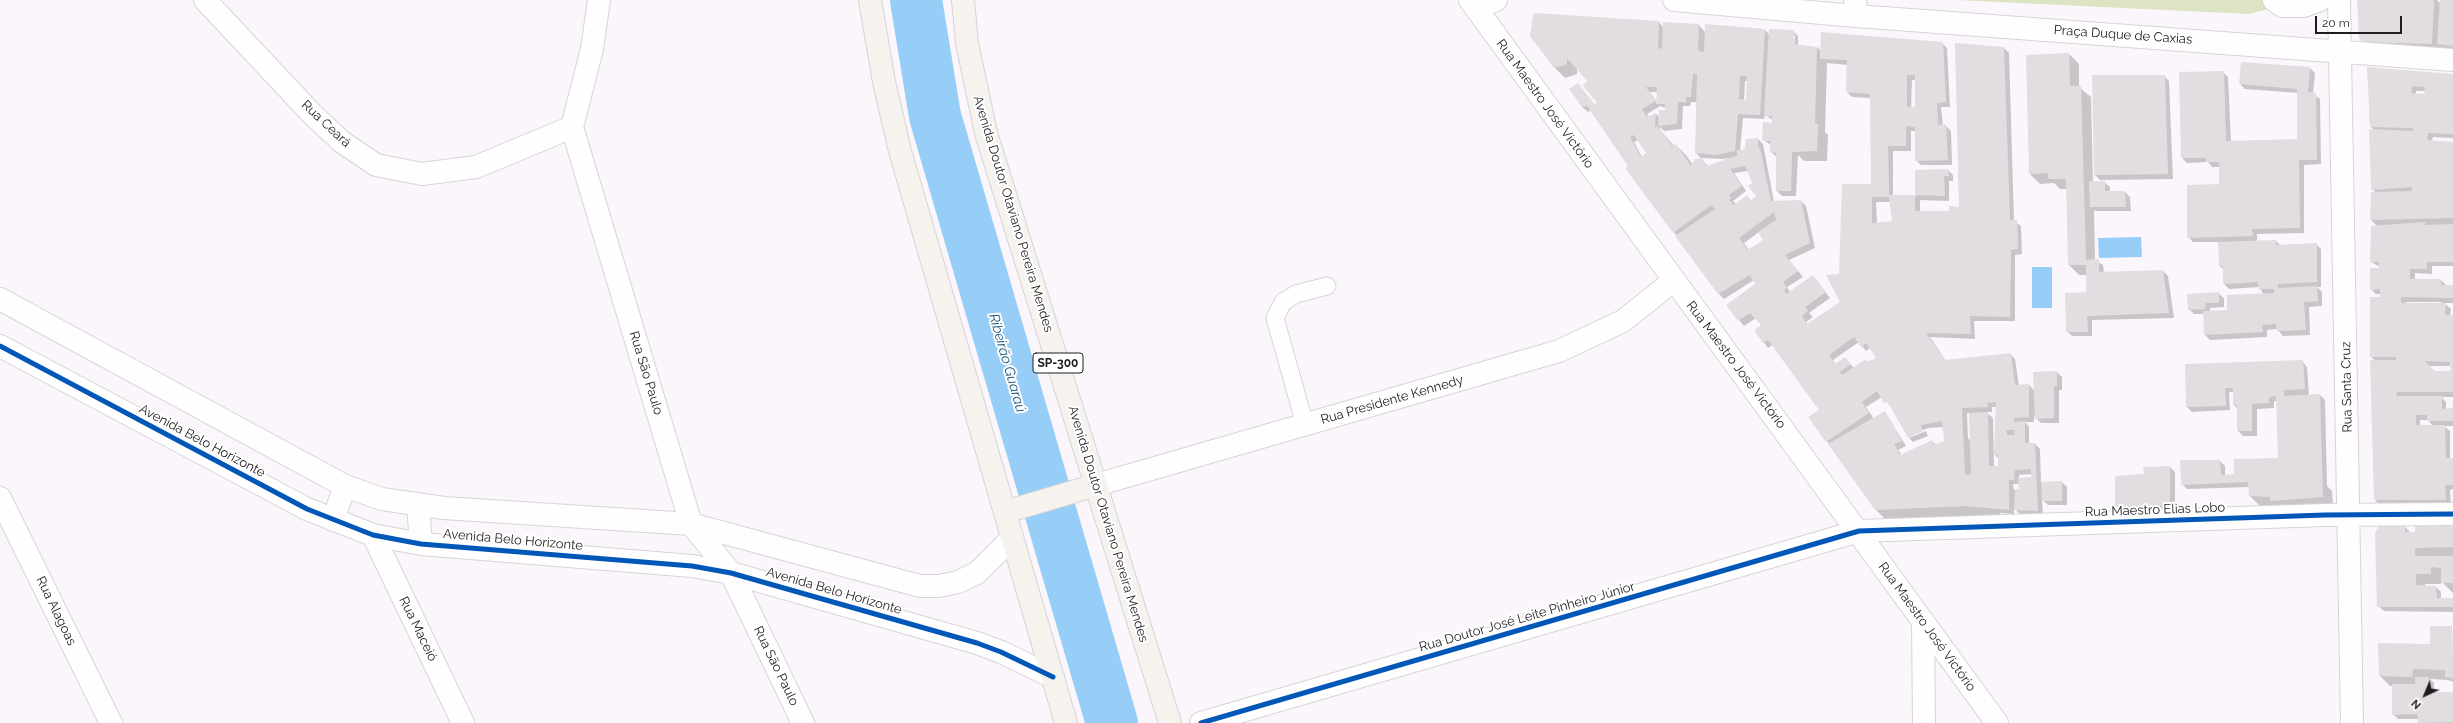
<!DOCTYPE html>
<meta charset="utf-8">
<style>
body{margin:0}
#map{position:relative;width:2453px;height:723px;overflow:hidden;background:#fbf6fb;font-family:Raleway,sans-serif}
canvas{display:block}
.north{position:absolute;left:2405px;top:675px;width:40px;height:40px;-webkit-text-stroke:3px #fff;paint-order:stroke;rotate:224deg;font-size:11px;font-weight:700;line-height:16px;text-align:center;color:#1f1c1f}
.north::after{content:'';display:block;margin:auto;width:14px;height:18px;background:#1f1c1f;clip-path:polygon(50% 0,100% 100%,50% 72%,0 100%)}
.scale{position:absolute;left:2315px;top:16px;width:87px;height:18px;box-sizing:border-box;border:2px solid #1f1c1f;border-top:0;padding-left:5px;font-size:12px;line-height:14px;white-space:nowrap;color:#1f1c1f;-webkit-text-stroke:3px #fff;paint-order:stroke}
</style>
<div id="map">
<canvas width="2453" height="723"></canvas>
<div class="north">N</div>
<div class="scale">20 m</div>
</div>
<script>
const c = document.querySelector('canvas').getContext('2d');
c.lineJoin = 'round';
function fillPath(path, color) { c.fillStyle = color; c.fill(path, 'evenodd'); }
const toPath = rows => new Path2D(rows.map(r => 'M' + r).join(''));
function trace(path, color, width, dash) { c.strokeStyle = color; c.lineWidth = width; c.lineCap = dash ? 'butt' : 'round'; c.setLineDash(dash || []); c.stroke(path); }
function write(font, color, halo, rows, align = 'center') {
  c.font = font + ' Raleway,sans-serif'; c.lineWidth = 4; c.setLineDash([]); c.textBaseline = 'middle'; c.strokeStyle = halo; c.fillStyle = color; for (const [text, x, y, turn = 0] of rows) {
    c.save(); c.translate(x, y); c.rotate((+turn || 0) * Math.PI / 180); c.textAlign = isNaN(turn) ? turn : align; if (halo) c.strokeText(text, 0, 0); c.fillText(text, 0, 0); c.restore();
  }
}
fillPath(toPath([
 [1956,0,2287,0,2282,6,2248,14]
]), '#dde4c4');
fillPath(toPath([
 [2141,237,2142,257,2099,258,2098,238],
 [2032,267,2052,267,2052,308,2032,308]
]), '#97cef7');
fillPath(toPath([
 [2358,0,2437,0,2441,4,2441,0,2453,0,2453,55,2449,54,2442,48,2442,54,2373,51,2363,41],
 [1659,22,1664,28,1699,25,1705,32,1765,30,1770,35,1793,31,1798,36,1798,46,1817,47,1822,52,1942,43,1947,48,1950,107,1941,107,1943,126,1946,126,1951,131,1952,165,1921,165,1916,160,1916,131,1911,131,1911,151,1893,151,1893,196,1916,196,1916,171,1948,170,1953,175,1953,181,1949,181,1949,201,1920,200,1920,212,1950,212,1960,208,2004,48,2009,53,2014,221,2021,226,2022,254,2015,255,2015,321,1974,321,1975,339,1930,337,1946,361,2010,354,2015,359,2019,386,2029,385,2035,391,2034,373,2057,372,2062,377,2062,390,2059,390,2059,423,2041,423,2034,416,2034,422,2025,422,2029,427,2029,444,2035,444,2040,449,2041,483,2062,482,2067,487,2067,505,2048,505,2042,500,2043,516,2020,514,2014,508,2014,514,2000,513,2000,518,1886,520,1876,510,1827,441,1821,410,1773,345,1768,348,1756,331,1762,325,1756,318,1744,326,1727,305,1757,284,1754,280,1724,299,1719,294,1674,232,1592,110,1588,112,1582,107,1578,84,1595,105,1599,104,1588,81,1577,68,1577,74,1565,78,1555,68,1532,36],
 [1793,35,1795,35,1794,49],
 [1827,63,1848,65,1847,92,1852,97,1871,98,1872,185,1840,275,1841,302,1808,325,1806,322,1813,317,1809,313,1830,298,1813,276,1790,292,1787,287,1803,277,1789,260,1815,248,1806,206,1801,201,1774,202,1763,144,1758,139,1746,150,1740,151,1743,118,1764,119,1765,115,1773,120,1763,140,1771,145,1771,152,1777,157,1777,191,1782,196,1796,196,1798,155,1804,161,1827,161,1828,135,1825,132],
 [1912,80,1916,80,1916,108,1911,108],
 [1745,81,1748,81,1747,101,1744,101],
 [1650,92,1658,92,1658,103],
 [1691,102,1698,102,1696,153,1702,159,1693,165,1686,155,1676,145,1674,146,1660,130,1660,127,1664,131,1682,129,1683,106,1690,106],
 [1660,106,1666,108,1666,111,1660,118,1656,114,1649,118,1647,114],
 [1639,140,1648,153,1642,157,1634,142],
 [1701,158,1722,159,1731,158,1709,167],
 [1748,171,1757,196,1751,201,1736,204,1733,201,1746,191,1734,173],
 [1876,202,1890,202,1894,224,1877,223],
 [1759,232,1764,240,1749,250,1744,243],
 [1859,342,1866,351,1870,348,1877,358,1854,368,1850,364,1836,365,1833,360],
 [1882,397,1891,406,1909,436,1928,428,1943,427,1946,441,1936,445,1932,441,1884,463,1901,454,1898,450,1906,446,1885,412,1874,419,1866,407],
 [1992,407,1996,407,1995,455,1999,459,1999,467,1994,467,1993,418,1986,412,1992,412],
 [1967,413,1970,413,1971,442,1968,438],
 [2032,474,2032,478,2019,479,2019,475],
 [2013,484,2020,484,2020,490,2014,490],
 [2069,54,2079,64,2079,87,2091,97,2093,182,2104,182,2110,187,2110,192,2125,192,2130,197,2131,211,2096,211,2094,210,2095,260,2103,265,2104,273,2163,271,2168,276,2174,318,2092,320,2092,336,2072,336,2067,331,2088,293,2087,275,2079,275,2069,265,2067,189,2060,189,2054,183,2040,184,2030,174],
 [2310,68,2315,73,2313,94,2320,99,2321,164,2304,165,2304,233,2257,234,2257,241,2276,241,2281,246,2316,244,2321,249,2321,287,2317,287,2322,292,2322,306,2309,307,2310,335,2283,336,2277,329,2267,330,2267,337,2210,340,2205,335,2205,314,2194,314,2189,309,2218,293,2224,298,2224,307,2210,308,2210,312,2228,311,2264,295,2259,287,2229,289,2224,284,2224,270,2220,266,2219,242,2193,242,2188,237,2220,185,2220,167,2212,167,2208,162,2187,163,2182,158,2223,72,2228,77,2231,142,2298,140,2298,93,2245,89,2240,84],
 [2368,68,2453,76,2453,138,2433,137,2432,141,2453,143,2453,266,2432,266,2432,274,2415,273,2415,280,2441,280,2446,285,2453,286,2453,303,2444,303,2451,309,2450,316,2453,316,2453,397,2441,397,2446,402,2446,409,2453,409,2453,426,2444,426,2450,431,2450,459,2453,459,2453,489,2450,490,2451,505,2380,505,2375,500,2376,361,2371,357,2381,298,2381,294,2376,294,2371,289,2380,267,2371,262,2378,227,2371,220,2376,193,2372,189,2374,130,2370,126],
 [2416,91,2426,91,2425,95,2416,95],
 [2406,302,2441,302,2441,304,2406,304],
 [2428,366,2451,366,2451,372,2435,372],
 [2420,420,2428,420,2433,426,2420,426],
 [2164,76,2169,81,2173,179,2100,180,2095,175],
 [2302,361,2307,367,2309,396,2320,395,2325,400,2327,486,2332,491,2333,507,2260,506,2250,496,2250,487,2187,489,2182,484,2220,461,2225,466,2225,476,2235,475,2279,459,2278,401,2274,401,2274,408,2257,409,2257,436,2243,436,2238,431,2238,409,2234,405,2234,392,2229,392,2230,410,2192,412,2187,407,2186,365],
 [1926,431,1928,436,1913,442,1909,438],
 [2170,467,2175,472,2175,510,2121,513,2116,508,2145,475],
 [2405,527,2411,533,2453,527,2453,593,2441,581,2441,584,2425,584,2425,586,2436,587,2441,592,2441,599,2453,599,2453,612,2384,611,2378,606],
 [2452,627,2453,682,2448,680,2430,679,2434,683,2434,693,2453,693,2453,723,2419,723,2418,719,2398,719,2393,714,2393,686,2390,686,2380,676,2432,645]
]), '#0003');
trace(toPath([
 [916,0,935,116,1112,723]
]), '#97cef7', 52);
fillPath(toPath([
 [2357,0,2434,0,2432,44,2362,42,2359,38],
 [2440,0,2453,0,2453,46,2437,44],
 [1536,13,1659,21,1658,48,1662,49,1663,22,1699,24,1698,51,1704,52,1705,24,1765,29,1760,115,1738,114,1735,151,1716,155,1695,153,1697,74,1693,74,1691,97,1686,97,1686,102,1678,102,1677,124,1658,126,1659,110,1665,110,1665,104,1656,104,1657,87,1646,87,1656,101,1642,109,1647,117,1656,113,1655,127,1657,126,1672,146,1676,144,1691,166,1695,159,1702,158,1707,166,1738,155,1736,151,1745,149,1746,139,1758,138,1758,147,1760,148,1771,201,1801,200,1810,243,1785,255,1798,271,1783,282,1787,288,1784,290,1786,294,1813,275,1826,292,1805,307,1808,311,1802,316,1807,324,1840,302,1826,275,1839,274,1842,184,1871,184,1870,94,1846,92,1847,60,1820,59,1821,32,1943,42,1946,102,1937,103,1938,125,1946,124,1948,160,1915,161,1915,127,1906,126,1906,146,1888,146,1889,195,1915,195,1915,211,1949,211,1949,206,1959,207,1955,43,2004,47,2010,220,2017,220,2018,249,2011,250,2010,317,1970,316,1971,334,1926,333,1945,360,2011,353,2015,385,2029,384,2029,417,2014,418,2014,422,2025,421,2025,443,2035,443,2038,511,2014,510,2015,489,2019,489,2018,478,2031,477,2031,469,2015,470,2014,480,2009,480,2009,510,1966,506,1875,510,1828,444,1885,411,1902,441,1894,444,1900,455,1932,440,1934,445,1944,441,1942,421,1921,425,1923,431,1908,438,1887,401,1884,403,1877,391,1862,402,1869,413,1826,442,1808,417,1819,410,1768,340,1763,343,1754,331,1761,325,1750,313,1738,321,1726,305,1755,284,1750,275,1718,294,1675,236,1715,209,1711,205,1673,233,1625,168,1628,166,1587,106,1582,107,1569,89,1578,83,1594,104,1597,103,1583,86,1587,81,1567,58,1567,64,1554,68,1530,36,1533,15],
 [1907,75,1915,75,1915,107,1907,107],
 [1740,76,1747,76,1746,100,1739,99],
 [1634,135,1646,153,1641,157,1630,137],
 [1745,166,1753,183,1748,186,1756,196,1751,200,1747,195,1734,205,1729,200,1731,198,1729,195,1742,186,1730,169],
 [1872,197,1889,197,1892,221,1872,223],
 [1774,212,1776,220,1758,232,1763,240,1748,250,1739,238],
 [1854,337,1861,347,1866,343,1876,358,1869,362,1866,359,1842,375,1840,372,1851,364,1845,357,1835,364,1829,355],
 [1996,402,1994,455,1998,455,1998,466,1989,466,1988,412,1969,413,1971,474,1965,475,1962,408,1988,407,1987,403],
 [2006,430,2015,430,2014,435,2007,435],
 [1769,29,1794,30,1794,44,1817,47,1815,124,1818,124,1817,151,1792,152,1791,191,1776,191,1776,153,1770,152,1770,141,1762,141,1763,122,1772,123,1772,116,1764,116],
 [2069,53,2070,86,2081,86,2086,260,2099,259,2099,272,2163,270,2169,313,2087,316,2088,332,2066,332,2065,293,2086,292,2086,265,2068,265,2066,179,2048,179,2048,173,2029,174,2026,55],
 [2241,62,2310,67,2308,92,2316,93,2317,160,2299,160,2300,228,2252,229,2253,236,2187,238,2187,185,2219,184,2219,162,2206,162,2206,158,2181,158,2179,72,2224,71,2226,141,2297,139,2297,89,2239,84],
 [2367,67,2453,74,2453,134,2428,133,2427,140,2453,142,2453,218,2370,220,2371,192,2412,191,2412,187,2371,190,2369,129,2413,131,2413,128,2370,127],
 [2412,86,2425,87,2424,94,2411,93],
 [2092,75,2165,75,2168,174,2094,175],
 [1948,169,1949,176,1944,176,1945,196,1915,195,1915,170],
 [2089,181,2105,181,2105,191,2125,191,2126,207,2090,207],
 [2425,222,2425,225,2453,224,2453,262,2427,262,2427,269,2410,269,2410,279,2441,279,2441,285,2453,285,2453,298,2401,297,2401,303,2446,303,2445,315,2453,315,2453,392,2397,392,2396,396,2442,396,2442,409,2453,408,2453,421,2427,421,2427,415,2416,415,2416,425,2445,425,2446,458,2453,458,2453,485,2445,485,2446,500,2374,500,2370,360,2396,360,2396,357,2370,357,2370,297,2380,297,2380,289,2370,290,2370,268,2379,268,2379,262,2370,262,2371,226],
 [2425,361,2450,362,2450,371,2435,371],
 [2276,240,2276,245,2317,243,2317,282,2278,284,2278,288,2317,286,2318,301,2304,302,2306,330,2277,331,2276,324,2262,325,2263,332,2204,335,2203,311,2227,310,2227,295,2274,293,2274,289,2258,289,2258,282,2223,284,2223,266,2219,266,2218,242],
 [2219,292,2219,303,2206,303,2205,309,2188,310,2187,294],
 [2303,360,2305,389,2284,390,2284,396,2320,394,2323,497,2270,501,2270,497,2249,496,2248,482,2181,485,2180,460,2220,460,2221,475,2234,474,2234,459,2278,458,2276,396,2269,397,2269,403,2252,404,2252,431,2237,431,2237,405,2233,405,2233,388,2225,388,2226,406,2186,407,2185,364],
 [2057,371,2057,386,2054,386,2054,418,2035,419,2033,372],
 [2170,466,2170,505,2115,508,2115,476,2144,474,2143,467],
 [2062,481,2062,501,2042,501,2041,482],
 [2380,525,2405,526,2405,532,2415,532,2415,525,2453,526,2453,547,2415,548,2415,556,2453,556,2453,583,2441,583,2441,568,2431,567,2431,574,2416,574,2416,585,2436,586,2437,598,2453,598,2453,607,2377,607,2375,533],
 [2430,626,2452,626,2453,678,2445,677,2445,670,2413,669,2412,677,2379,676,2378,643,2430,644],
 [2415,677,2429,677,2429,692,2453,692,2453,722,2418,723,2417,714,2392,715,2392,684,2415,684]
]), '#e1dde0');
const lane = toPath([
 [1305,425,1275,318,1283,302,1296,294,1327,286]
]);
const street = toPath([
 [205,0,313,115,342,142,376,165,422,174,476,167,572,127],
 [599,0,592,49,572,127,691,524,731,573,803,723],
 [1855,0,1856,16],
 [2274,0,2282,6,2304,6,2320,0],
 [0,299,345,486,382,499,444,508,691,524,920,586,939,586,958,582,977,573,1012,538],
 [0,346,307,509,373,535,421,544,692,566,731,573,977,643,1001,652,1053,677],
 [1096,485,1559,351,1623,321,1673,281],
 [0,498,111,723],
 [418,504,421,544],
 [333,520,345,486],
 [373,535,463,723],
 [1923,621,1924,723],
 [1201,723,1859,531,2325,515,2453,514]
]);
const secondary = toPath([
 [1470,0,1997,723],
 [1674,0,1856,16,2453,60],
 [2339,0,2352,723],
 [1476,7,1496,0]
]);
const primary = toPath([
 [870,0,884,82,900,151,1066,723],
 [963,0,967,43,986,133,1170,723],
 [1005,512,1096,485]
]);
trace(lane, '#d7d3d7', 19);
trace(street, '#d7d3d7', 24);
trace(secondary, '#d7d3d7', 24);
trace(primary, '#d5d3d5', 24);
trace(lane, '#fefefe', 17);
trace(street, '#fefefe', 22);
trace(secondary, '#fefefe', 22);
trace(primary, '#f6f3ef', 22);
trace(toPath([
 [0,346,307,509,373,535,421,544,692,566,731,573,977,643,1001,652,1053,677],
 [1201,723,1859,531,2325,515,2453,514]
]), '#0057b8', 5);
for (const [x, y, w] of [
 [1058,363,50]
]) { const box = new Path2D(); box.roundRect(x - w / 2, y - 10, w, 20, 3); c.fillStyle = '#fff'; c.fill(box); trace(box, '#1f1c1f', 1); }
write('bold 12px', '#1f1c1f', null, [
 ["SP-300",1058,363]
]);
write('13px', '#1f1c1f', '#fff', [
 ["Praça Duque de Caxias",2123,35,4],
 ["Rua Maestro José Victório",1545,104,54],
 ["Rua Ceará",326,124,43],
 ["Avenida Doutor Otaviano Pereira Mendes",1013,214,73],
 ["Rua Maestro José Victório",1736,365,53],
 ["Rua São Paulo",646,373,73],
 ["Rua Santa Cruz",2347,387,-91],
 ["Rua Presidente Kennedy",1392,400,-16],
 ["Avenida Belo Horizonte",202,441,28],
 ["Rua Maestro Elias Lobo",2155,510,-2],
 ["Avenida Doutor Otaviano Pereira Mendes",1108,524,73],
 ["Avenida Belo Horizonte",513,540,5],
 ["Avenida Belo Horizonte",834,591,16],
 ["Rua Alagoas",56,611,64],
 ["Rua Doutor José Leite Pinheiro Júnior",1527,617,-16],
 ["Rua Maestro José Victório",1927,627,54],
 ["Rua Maceió",418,629,64],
 ["Rua São Paulo",776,666,64]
]);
write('italic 14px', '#1a567b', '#fff', [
 ["Ribeirão Guaraú",1007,363,74]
]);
</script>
